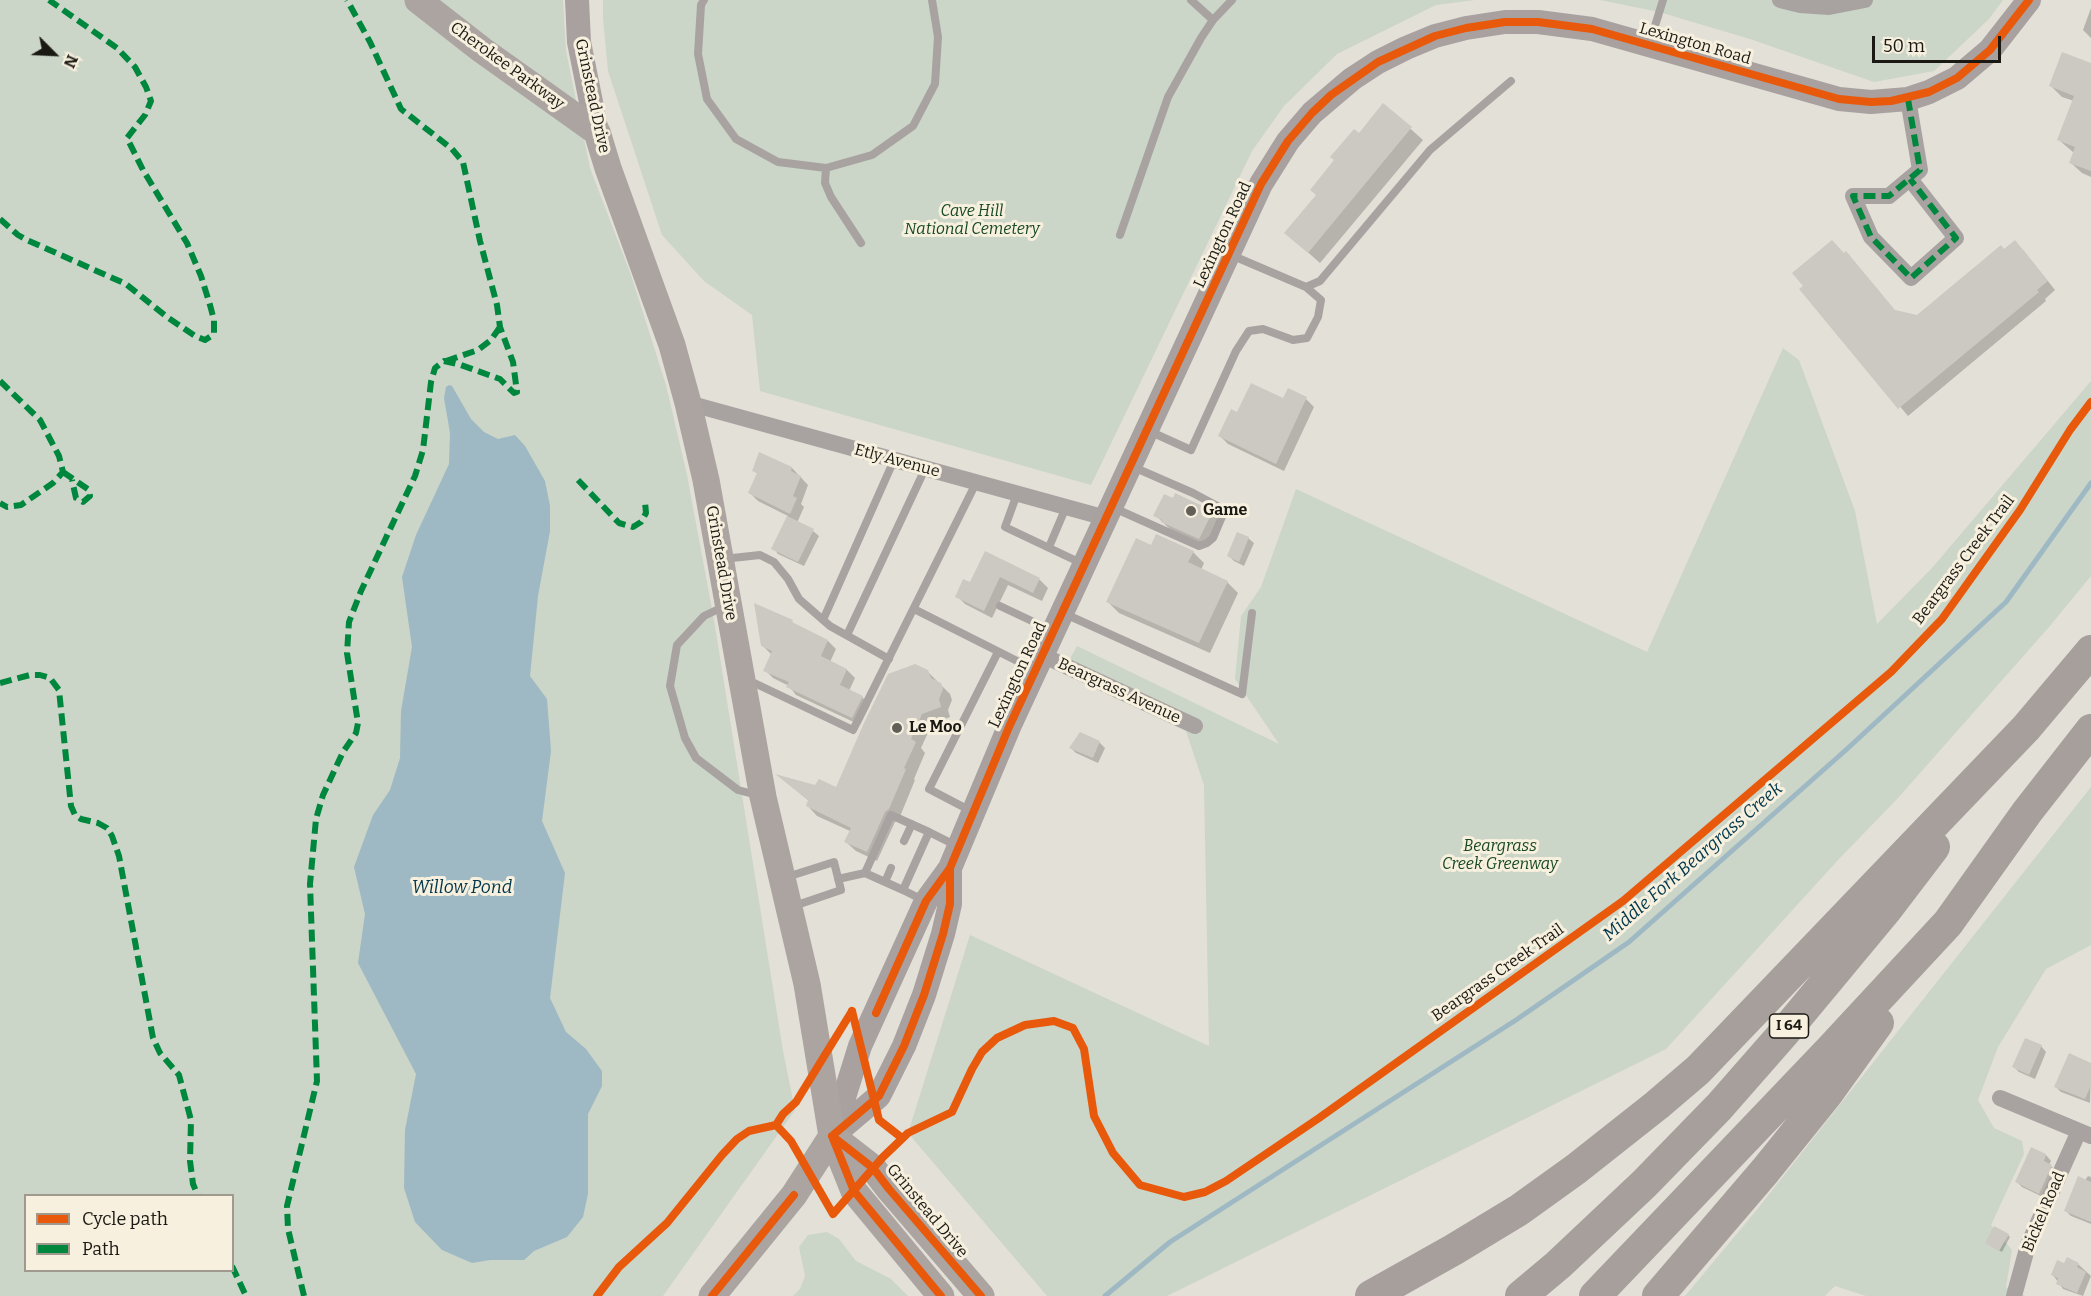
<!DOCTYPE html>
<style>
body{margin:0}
#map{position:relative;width:2091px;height:1296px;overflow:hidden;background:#e3e0d7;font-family:Bitter,serif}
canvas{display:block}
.legend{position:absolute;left:24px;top:1194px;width:210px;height:78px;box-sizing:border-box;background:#f7f0de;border:2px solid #9f9a8d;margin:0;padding:8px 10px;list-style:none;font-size:18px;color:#1b1913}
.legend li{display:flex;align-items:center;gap:12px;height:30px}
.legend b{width:30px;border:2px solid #9f9a8d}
.north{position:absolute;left:24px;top:24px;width:60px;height:60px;-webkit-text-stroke:4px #f7f0de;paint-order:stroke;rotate:114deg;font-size:16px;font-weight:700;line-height:24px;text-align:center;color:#1b1913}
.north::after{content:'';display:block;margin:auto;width:21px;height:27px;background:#1b1913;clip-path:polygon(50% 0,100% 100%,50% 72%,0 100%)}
.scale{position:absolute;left:1872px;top:36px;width:129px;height:27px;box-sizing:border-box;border:3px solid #1b1913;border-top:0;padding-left:8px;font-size:18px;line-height:21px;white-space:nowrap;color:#1b1913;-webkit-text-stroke:4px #f7f0de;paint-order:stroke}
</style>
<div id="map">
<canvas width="2091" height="1296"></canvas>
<ul class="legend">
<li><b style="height:8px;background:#e8590c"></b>Cycle path</li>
<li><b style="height:8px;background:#00873e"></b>Path</li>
</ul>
<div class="north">N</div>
<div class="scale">50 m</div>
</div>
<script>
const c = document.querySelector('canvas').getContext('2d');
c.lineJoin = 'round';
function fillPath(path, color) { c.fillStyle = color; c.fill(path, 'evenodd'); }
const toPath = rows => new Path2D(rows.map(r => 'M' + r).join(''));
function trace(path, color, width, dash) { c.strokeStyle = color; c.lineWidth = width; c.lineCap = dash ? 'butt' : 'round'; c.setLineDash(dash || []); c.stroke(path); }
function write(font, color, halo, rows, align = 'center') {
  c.font = font + ' Bitter,serif'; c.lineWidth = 6; c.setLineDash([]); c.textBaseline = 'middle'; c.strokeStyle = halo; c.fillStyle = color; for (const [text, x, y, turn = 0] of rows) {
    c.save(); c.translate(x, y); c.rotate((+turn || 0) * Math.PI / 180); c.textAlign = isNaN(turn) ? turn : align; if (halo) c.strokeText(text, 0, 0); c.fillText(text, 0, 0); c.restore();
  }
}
fillPath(toPath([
 [0,0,563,0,566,51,590,168,631,275,666,385,687,475,714,620,783,1051,795,1110,663,1296,0,1296],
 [26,1196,232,1196,232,1270,26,1270],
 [603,0,1475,0,1436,5,1337,54,1284,106,1252,151,1091,485,760,391,752,315,704,281,662,235,608,71,603,18],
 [1600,0,2003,0,1989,19,1934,71,1874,82,1750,39,1659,12],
 [1783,348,1799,360,1855,511,1877,624,1932,568,2091,381,2091,576,2049,627,1898,798,1838,860,1666,1049,1167,1296,1047,1296,908,1133,970,935,1209,1046,1204,785,1186,731,1062,673,1077,646,1279,744,1235,679,1241,616,1261,587,1296,489,1647,652],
 [2091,787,2091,945,2046,969,1998,1047,1978,1100,1994,1128,2022,1141,2024,1154,1991,1225,2012,1250,2006,1287,2025,1296,1866,1296,1835,1286,1825,1296,1685,1296,1755,1212],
 [827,1232,839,1239,856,1261,891,1279,908,1296,793,1296,800,1289,805,1276,799,1247,808,1235]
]), '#cbd5c8');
fillPath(toPath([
 [449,385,452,386,471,419,484,432,498,439,515,435,525,446,545,481,550,506,550,531,538,596,530,676,547,699,551,751,542,821,565,873,550,998,566,1032,586,1049,602,1071,602,1086,588,1114,588,1194,583,1217,567,1237,534,1251,524,1260,490,1260,472,1263,442,1250,415,1222,404,1188,405,1130,416,1074,358,963,365,914,354,867,373,815,390,790,400,758,401,711,412,647,402,577,416,535,449,464,450,433,444,398,446,387]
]), '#9eb9c3');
fillPath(toPath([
 [2091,8,2091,38,2083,30],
 [2091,63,2091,177,2082,173,2070,162,2074,153,2059,140,2074,101,2062,97,2051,86],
 [1384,105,1423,140,1320,263,1286,233,1318,195],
 [2004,250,2023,250,2055,290,2045,299,2046,301,1908,416,1802,289,1917,316],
 [1306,399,1314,407,1284,471,1228,444,1220,436,1238,414,1284,400],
 [792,468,808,485,801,504,804,507,797,523,813,531,819,536,804,566,778,554,773,548,788,516,758,501,750,493,758,474,753,470],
 [1212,512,1220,520,1208,546,1171,530,1155,515],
 [1248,538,1254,543,1244,566,1234,561,1229,556],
 [1152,547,1193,552,1204,563,1201,570,1227,582,1238,593,1210,653,1119,613,1108,602],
 [986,553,1040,580,1048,588,1042,601,1008,585,992,618,965,604,957,596,971,584],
 [792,622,797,626,828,641,836,649,830,662,847,670,855,678,849,691,862,697,870,705,860,725,796,695,789,686,773,678,765,670,772,655,763,646],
 [927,671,950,694,952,700,948,710,950,717,932,724,921,748,925,753,914,779,915,780,899,819,895,822,877,861,856,851,846,842,850,831,817,816,808,806,809,801,780,777,816,786,837,789],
 [1080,734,1100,743,1105,748,1098,763,1076,753,1071,748],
 [2041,1046,2046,1052,2035,1079,2019,1072,2014,1067],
 [2091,1064,2090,1103,2061,1092,2056,1087],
 [2046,1155,2051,1161,2049,1165,2057,1171,2045,1198,2022,1187,2017,1182],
 [2088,1176,2091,1177,2091,1224,2071,1216,2065,1210],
 [2008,1235,2010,1237,2002,1252,1989,1245],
 [2078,1264,2091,1276,2083,1296,2063,1289,2053,1275,2065,1265]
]), '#0003');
trace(toPath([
 [1105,1296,1170,1242,1516,1020,1629,942,1847,749,2006,602,2091,483]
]), '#9eb9c3', 5);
fillPath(toPath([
 [2062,52,2091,63,2091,171,2069,163,2075,147,2057,140,2074,96,2049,86],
 [1383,103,1412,127,1308,253,1284,233,1316,195,1310,190,1334,160,1330,157,1354,129,1359,133],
 [1832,240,1844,253,1846,251,1895,310,1917,315,2001,245,2004,249,2015,240,2048,281,2037,290,2039,292,1898,409,1799,289,1803,286,1792,273],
 [1251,383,1283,398,1288,388,1307,397,1276,464,1218,436,1231,409,1237,412],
 [759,452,792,467,791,471,801,476,793,496,797,498,790,514,748,493,757,473,752,471],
 [1175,493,1213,511,1199,539,1161,522,1162,520,1153,516,1164,494,1173,498],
 [787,516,814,529,798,562,771,549],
 [1237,532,1249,537,1239,562,1227,556],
 [1156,534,1194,551,1188,562,1228,581,1199,643,1106,602,1136,538,1151,545],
 [985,551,1040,578,1033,593,1000,577,984,611,955,597,963,579,970,582],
 [754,603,793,620,792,622,828,640,821,656,847,669,840,685,863,696,852,718,786,687,789,682,763,671,772,651,761,646],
 [915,664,928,670,931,678,941,683,943,689,939,699,941,707,922,714,911,739,916,742,904,768,906,769,889,809,885,812,867,852,844,842,851,828,806,806,808,800,775,774,815,785,819,779,836,787,864,723,888,674],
 [1080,732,1100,741,1093,758,1069,748],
 [2025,1038,2042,1045,2029,1075,2012,1067],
 [2069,1053,2091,1063,2091,1085,2085,1099,2054,1087],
 [2031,1147,2046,1154,2044,1161,2052,1165,2039,1194,2015,1182],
 [2078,1176,2091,1182,2091,1222,2064,1211],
 [1994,1226,2009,1234,1999,1251,1985,1243],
 [2067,1257,2079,1263,2077,1267,2086,1272,2077,1293,2056,1284,2058,1278,2051,1275,2057,1260,2064,1263]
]), '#cbc9c1');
trace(toPath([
 [704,0,701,5,698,54,707,99,736,139,778,162,826,168,872,155,913,126,935,84,938,37,932,0],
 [1191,0,1213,20],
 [1650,42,1663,0],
 [826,168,825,183,831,197,861,243],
 [1120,235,1168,97,1201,38,1213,20,1232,0],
 [1231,255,1306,287,1320,281,1430,150,1511,81],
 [1149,431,1191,450,1236,351,1249,331,1263,329,1293,340,1307,338,1318,317,1321,300,1306,287],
 [1017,494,1005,527,1081,563],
 [1114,508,1199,546,1207,543,1213,538,1224,512,1221,508,1193,493,1131,466],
 [1049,547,1066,507],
 [723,559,760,555,774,562,788,579,799,599,830,626,889,659],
 [725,606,704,616,677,645,670,686,685,738,696,758,738,790,757,795],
 [1000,606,1053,631],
 [914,609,1035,670],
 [1063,613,1242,694,1252,613],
 [823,620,894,460],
 [847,635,925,469],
 [748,680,853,730,976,483],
 [971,811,929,789,998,652],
 [904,841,912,824],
 [787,877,834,862,841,890,791,907],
 [838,879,865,873],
 [885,882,891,868],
 [903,890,865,873,891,815,929,832],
 [925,901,903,890,929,832,957,846]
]), '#a8a3a1', 8);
trace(toPath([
 [1780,0,1800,5,1829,7,1865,0],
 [1908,99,1920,170,1889,196,1853,196,1871,237,1911,278,1956,238,1910,179],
 [688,403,1106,518],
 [1042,655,1195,726],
 [2000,1098,2091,1136],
 [2014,1296,2028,1245,2079,1131]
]), '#a8a3a1', 16);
trace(toPath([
 [577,0,579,42,597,132],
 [832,1136,860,1046,926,901,950,868,1009,727,1261,184,1288,141,1312,113,1352,79,1378,62,1406,48,1435,36,1466,28,1505,22,1538,22,1592,29,1839,99,1871,102,1908,99,1929,92,1957,78,1990,50,2029,0],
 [832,1136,879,1096,904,1046,924,995,943,934,950,904,950,868]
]), '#a8a19f', 24);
trace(toPath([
 [418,0,482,50,597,132,608,168,672,345,688,403,706,480,763,797,807,984,832,1136,854,1191,941,1296],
 [833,1137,873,1168,889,1189,981,1296],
 [712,1296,794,1195,832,1136]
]), '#aba4a1', 27);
trace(toPath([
 [1371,1296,1453,1250,1519,1210,1576,1169,1657,1105,1698,1070,2026,728,2091,651],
 [1521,1296,1558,1265,1644,1184,1719,1107,1783,1034,1886,910,1934,847],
 [1595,1296,1830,1050,1948,923,2027,812,2091,730],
 [1658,1296,1765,1171,1827,1094,1878,1023]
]), '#a69f9c', 32);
trace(toPath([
 [1908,99,1920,170,1889,196,1853,196,1871,237,1911,278,1956,238,1910,179],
 [0,219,18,235,27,240,126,284,167,317,195,336,205,340,214,334,214,320,210,305,201,276,187,243,143,170,127,138,145,115,151,101,146,87,135,67,117,48,49,0],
 [446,361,478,350,491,340,500,327],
 [0,381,40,420,59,456,63,472,53,483,21,505,7,507,0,503],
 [63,472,89,490,90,496,83,502,76,498,72,480],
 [578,480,619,523,633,527,641,522,646,513,645,502],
 [0,683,30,675,40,675,50,678,59,690,71,806,75,815,81,819,98,823,107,828,112,836,119,856,153,1038,160,1053,179,1075,191,1120,190,1161,193,1184,198,1196],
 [232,1266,246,1296],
 [304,1296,288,1229,287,1206,317,1081,310,884,316,819,323,795,343,752,356,733,358,723,347,653,349,622,361,591,415,476,423,450,431,382,435,368,444,361,461,365,500,379,514,393,517,392,513,362,500,327,497,305,480,241,463,162,452,149,401,109,370,42,347,0]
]), '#00873e', 6, [12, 6]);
trace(toPath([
 [852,1011,879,1120,902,1138],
 [876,1013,926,901,950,868,1009,727,1261,184,1288,141,1312,113,1331,95,1378,62,1435,36,1466,28,1505,22,1538,22,1592,29,1839,99,1871,102,1891,101,1929,92,1957,78,1990,50,2029,0],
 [776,1125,783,1114,796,1102,852,1011],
 [832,1136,879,1096,904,1046,924,995,943,934,950,904,950,868],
 [832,1136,873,1168,889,1189,981,1296],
 [832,1136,854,1191,941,1296],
 [597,1296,619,1267,667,1223,722,1155,737,1139,749,1131,776,1125,791,1141,833,1214,883,1157,908,1133,952,1112,972,1069,982,1052,997,1038,1025,1025,1054,1021,1073,1028,1084,1049,1094,1116,1113,1153,1140,1185,1184,1197,1205,1192,1226,1181,1319,1118,1623,901,1891,672,1942,619,2020,510,2070,430,2091,402],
 [712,1296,794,1195]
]), '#e8590c', 8);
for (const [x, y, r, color] of [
 [1191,511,6,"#615f58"],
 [897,728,6,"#615f58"]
]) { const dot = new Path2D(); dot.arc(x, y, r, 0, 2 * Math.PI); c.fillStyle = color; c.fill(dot); trace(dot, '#f7f0de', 2); }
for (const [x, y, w] of [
 [1789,1026,39]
]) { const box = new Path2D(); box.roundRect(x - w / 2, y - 12, w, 24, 4.5); c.fillStyle = '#f7f0de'; c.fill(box); trace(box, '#1b1913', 1.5); }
write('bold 15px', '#1b1913', null, [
 ["I 64",1789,1026]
]);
write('16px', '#1b1913', '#f7f0de', [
 ["Lexington Road",1695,44,16],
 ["Cherokee Parkway",507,66,36],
 ["Grinstead Drive",592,96,78],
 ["Lexington Road",1223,235,-65],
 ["Etly Avenue",897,461,15],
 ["Beargrass Creek Trail",1964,560,-53],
 ["Grinstead Drive",721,563,80],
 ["Lexington Road",1018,675,-65],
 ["Beargrass Avenue",1119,691,25],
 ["Beargrass Creek Trail",1498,973,-35],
 ["Grinstead Drive",927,1211,50],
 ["Bickel Road",2044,1212,-67]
]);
write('italic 16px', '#164824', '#f7f0de', [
 ["Cave Hill",972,212],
 ["National Cemetery",972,230],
 ["Beargrass",1500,847],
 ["Creek Greenway",1500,865]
]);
write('bold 16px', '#1b1913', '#f7f0de', [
 ["Game",1203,511],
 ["Le Moo",909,728]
], 'left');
write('italic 18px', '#00374c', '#f7f0de', [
 ["Middle Fork Beargrass Creek",1693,862,-41],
 ["Willow Pond",462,888]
]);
</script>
